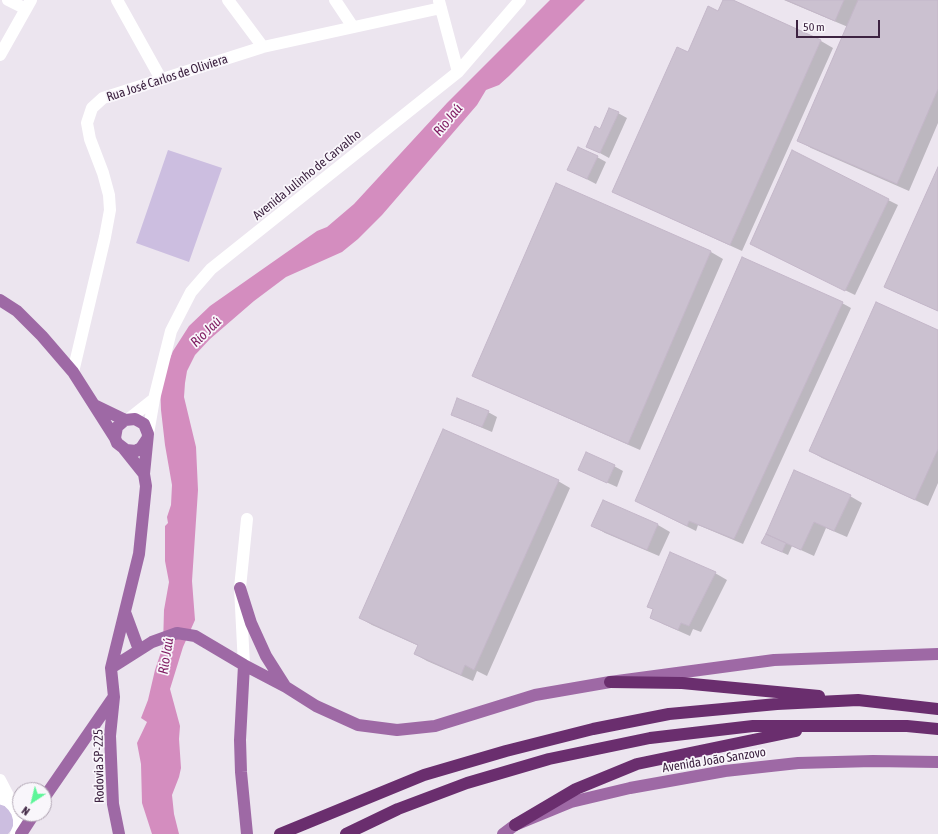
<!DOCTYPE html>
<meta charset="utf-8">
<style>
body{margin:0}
#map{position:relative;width:938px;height:834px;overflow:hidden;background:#ece5ef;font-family:"Asap Condensed",sans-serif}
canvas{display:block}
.north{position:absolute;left:12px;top:782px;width:40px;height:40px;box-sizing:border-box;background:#f9f6fb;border:1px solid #aea2b1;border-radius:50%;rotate:215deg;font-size:11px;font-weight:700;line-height:16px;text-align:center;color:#3d2341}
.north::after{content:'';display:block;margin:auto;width:14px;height:18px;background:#5df598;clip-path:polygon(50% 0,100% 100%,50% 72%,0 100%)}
.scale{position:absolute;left:796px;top:20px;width:84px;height:18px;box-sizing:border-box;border:2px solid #3d2341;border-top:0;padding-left:5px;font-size:12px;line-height:14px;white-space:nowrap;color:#3d2341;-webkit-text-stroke:3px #f9f6fb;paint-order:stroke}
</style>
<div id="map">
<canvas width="938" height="834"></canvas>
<div class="north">N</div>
<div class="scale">50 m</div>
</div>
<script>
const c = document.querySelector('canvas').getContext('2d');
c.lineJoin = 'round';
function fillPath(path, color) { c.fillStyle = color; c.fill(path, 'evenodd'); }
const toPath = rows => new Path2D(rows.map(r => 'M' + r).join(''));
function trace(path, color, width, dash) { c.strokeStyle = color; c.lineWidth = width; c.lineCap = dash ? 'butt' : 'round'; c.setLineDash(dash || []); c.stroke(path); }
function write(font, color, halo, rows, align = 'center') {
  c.font = font + ' "Asap Condensed",sans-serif'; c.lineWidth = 3.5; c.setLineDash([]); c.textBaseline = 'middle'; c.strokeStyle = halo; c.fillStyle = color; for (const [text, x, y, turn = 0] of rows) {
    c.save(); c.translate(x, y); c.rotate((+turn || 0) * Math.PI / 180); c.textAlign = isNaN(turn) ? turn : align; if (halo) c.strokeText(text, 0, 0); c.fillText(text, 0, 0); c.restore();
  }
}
fillPath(toPath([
 [168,150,222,168,189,262,136,243],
 [0,804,4,805,12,812,14,823,13,828,8,834,0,834]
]), '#ccbee0');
fillPath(toPath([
 [550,0,585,0,509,76,499,85,486,90,477,105,382,215,358,239,342,252,286,277,254,301,210,339,195,355,187,371,185,383,184,397,196,447,198,490,192,581,195,620,183,647,170,689,180,726,179,739,181,768,179,777,172,795,174,814,179,834,152,834,142,803,141,764,137,743,147,722,141,718,148,700,155,670,163,646,164,610,169,582,165,561,165,526,168,523,167,517,171,505,172,485,165,445,161,410,160,383,173,351,189,326,210,306,317,231,327,227,354,204,447,103]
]), '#d48dbf');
fillPath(toPath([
 [724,0,730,0,821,41,833,48,742,251,626,198,614,192,718,12],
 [784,0,938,0,938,123,909,191,811,148,799,141,848,27],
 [618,113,627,118,609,158,587,146,601,130],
 [793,152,898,205,855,295,760,249],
 [597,157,606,162,596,184,569,170],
 [938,169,938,311,897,293,885,286],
 [556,185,711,252,723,259,640,450,486,382,474,375],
 [842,303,851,308,743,544,698,525,696,531,646,506],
 [938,331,938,483,928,506,822,458,810,451],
 [488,412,497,417,492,432,461,419,452,414],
 [614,466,623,471,617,487,579,470],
 [558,481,570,488,487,676,477,671,473,681,427,661,415,654,419,646,372,625,360,618],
 [850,496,862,503,847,537,826,528,814,556,792,546,788,555,768,546],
 [603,501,658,525,670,532,659,556,605,533,593,526],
 [715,573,727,580,701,632,693,629,690,636,663,624,651,617]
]), '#0003');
const building = toPath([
 [723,0,733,0,821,40,730,245,612,192,677,47,688,52,708,6,718,11,723,0],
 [786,0,844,0,835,21,786,0],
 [858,0,938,0,938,89,897,184,797,141,858,0],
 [609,108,619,112,600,153,586,147,595,126,600,129,609,108],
 [578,147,598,156,587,179,567,170,578,147],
 [792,150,889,199,845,291,750,244,792,150],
 [938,167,938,311,884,287,938,167],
 [556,183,711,251,628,444,472,376,556,183],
 [742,257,843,302,734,539,689,521,687,526,635,501,742,257],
 [876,302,938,330,938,449,915,500,809,451,876,302],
 [457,398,489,411,482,427,451,415,457,398],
 [443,429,559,480,474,670,465,665,461,675,414,654,418,645,359,618,443,429],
 [586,452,615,465,607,483,578,470,586,452],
 [794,470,851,495,834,531,814,522,801,550,766,534,794,470],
 [603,500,658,524,647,550,591,526,603,500],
 [766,534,786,543,782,552,761,543,766,534],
 [670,552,716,572,689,626,681,623,678,630,650,618,653,609,647,607,670,552]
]);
fillPath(building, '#cbc1d0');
trace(building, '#c4b7c9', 1);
trace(toPath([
 [8,0,26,9],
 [117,0,161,79],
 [228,0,263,47],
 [335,0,353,27],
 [439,1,458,72],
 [0,55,31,0],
 [73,372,105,237,110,210,109,195,103,173,90,139,87,123,92,108,103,98,263,47,441,8],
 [130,418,154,399],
 [148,434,154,399,171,331,191,292,211,269,458,72,520,0],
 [244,665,240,588,247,519],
 [0,780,13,805],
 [0,798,8,801,13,806,17,812,19,819,19,827,16,834]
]), '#fff', 12);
trace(toPath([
 [0,300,17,311,42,336,73,372,115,438],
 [94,405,125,420],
 [124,449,144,474],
 [240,588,251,623,266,656,285,686],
 [125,612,139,650],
 [244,665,240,740,241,772,247,834],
 [111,668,139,554,146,486,144,474,148,434,144,424,135,419,125,420,117,427,115,438,117,443,126,450,136,451,141,448,147,439],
 [44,798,113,698],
 [21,834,34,814],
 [119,834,113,804,110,736,114,697,111,668,152,642,177,633,195,636,244,665,286,687,316,706,358,725,397,730,435,726,535,695,610,682,774,660,938,654],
 [503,834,515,825,571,802,630,788,725,771,798,763,873,761,938,762]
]), '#9e69a5', 12);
trace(toPath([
 [610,682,682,683,819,696],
 [515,825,576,789,637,764,796,731],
 [280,834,424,775,506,751,593,729,669,714,777,704,858,700,938,709],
 [346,834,398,809,467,783,549,759,650,738,753,726,907,726,938,729]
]), '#6a2e6e', 12);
write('13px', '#3d2341', '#f9f6fb', [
 ["Rua José Carlos de Oliviera",167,78,-18],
 ["Avenida Julinho de Carvalho",307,175,-39],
 ["Avenida João Sanzovo",714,760,-9],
 ["Rodovia SP-225",99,766,-91]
]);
write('italic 14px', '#7f1b61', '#f9f6fb', [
 ["Rio Jaú",448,120,-50],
 ["Rio Jaú",206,332,-44],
 ["Rio Jaú",166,656,-81]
]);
</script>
